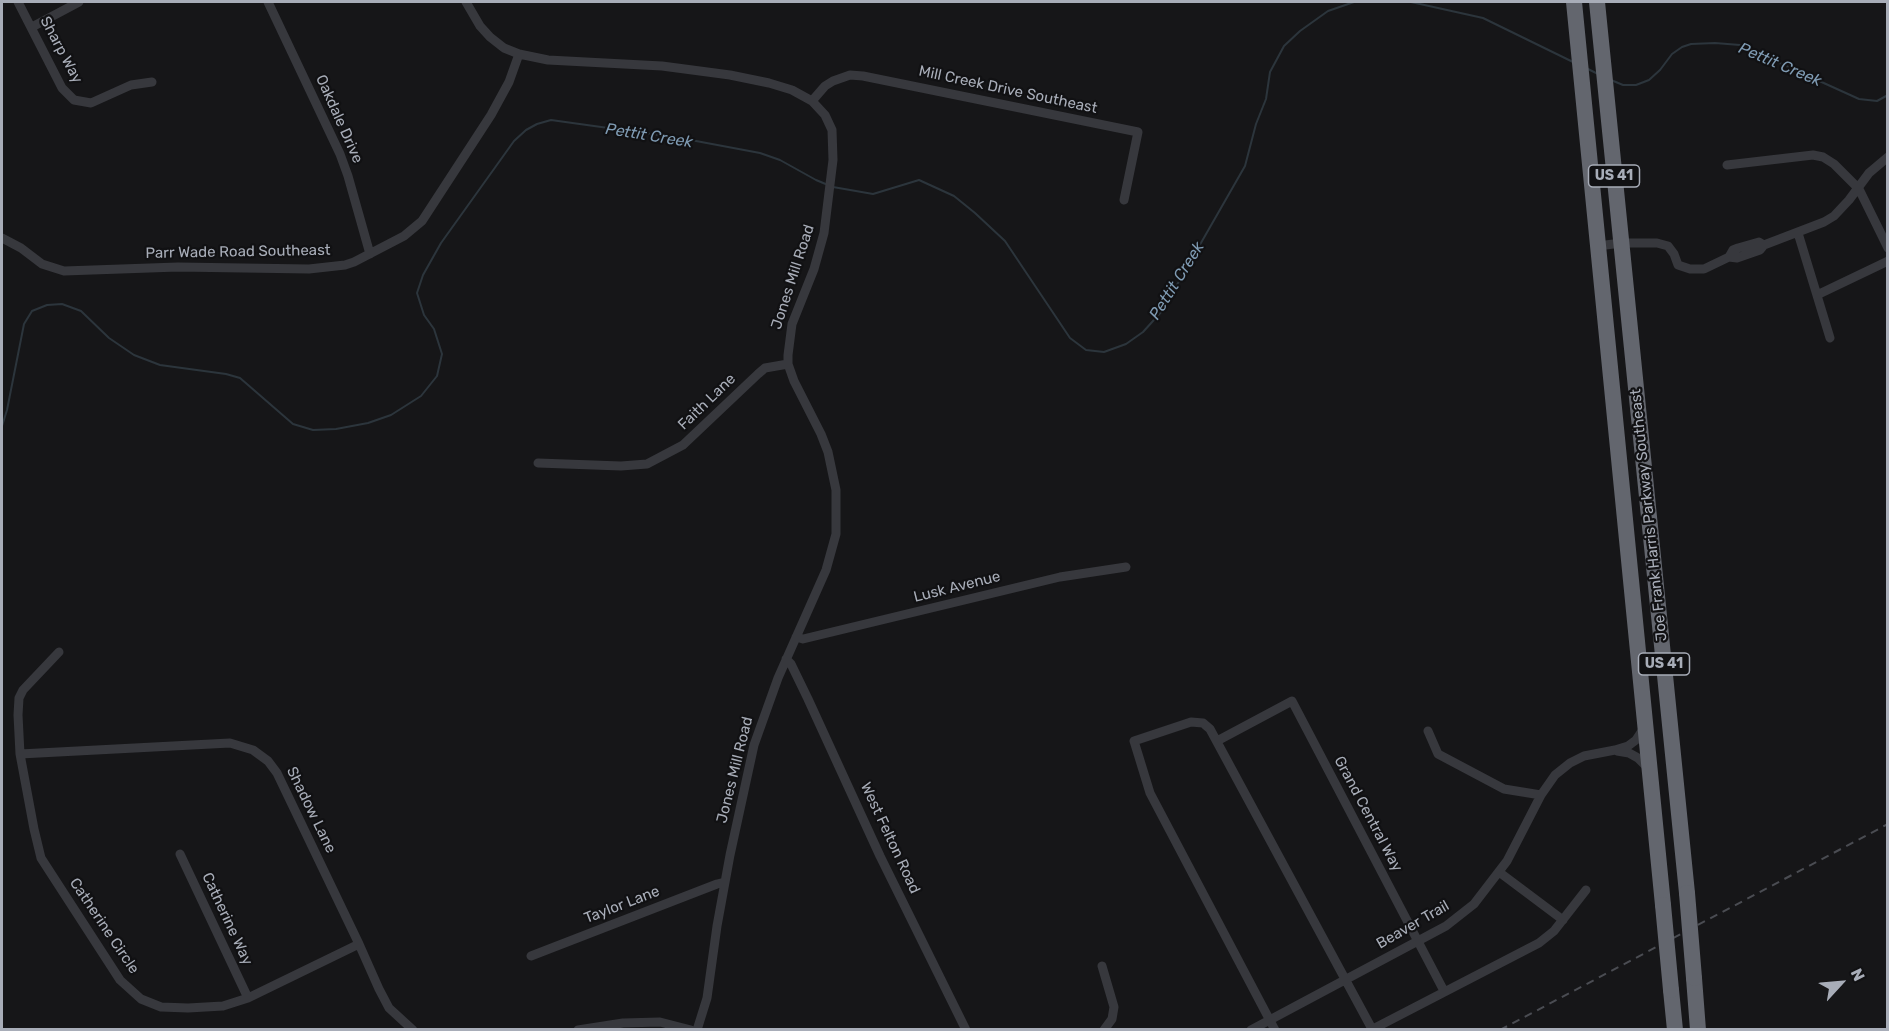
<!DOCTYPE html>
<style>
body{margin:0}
#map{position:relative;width:1889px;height:1031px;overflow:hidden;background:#161618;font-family:Rubik,sans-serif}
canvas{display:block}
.frame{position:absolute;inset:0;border:3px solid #a8adb8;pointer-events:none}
.north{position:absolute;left:1811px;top:953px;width:60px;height:60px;-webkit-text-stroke:4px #111113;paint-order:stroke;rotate:64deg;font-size:16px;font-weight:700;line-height:24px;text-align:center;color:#a8adb8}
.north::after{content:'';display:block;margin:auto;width:21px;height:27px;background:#a8adb8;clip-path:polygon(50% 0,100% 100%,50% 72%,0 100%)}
</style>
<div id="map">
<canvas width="1889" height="1031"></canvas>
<div class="frame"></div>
<div class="north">N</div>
</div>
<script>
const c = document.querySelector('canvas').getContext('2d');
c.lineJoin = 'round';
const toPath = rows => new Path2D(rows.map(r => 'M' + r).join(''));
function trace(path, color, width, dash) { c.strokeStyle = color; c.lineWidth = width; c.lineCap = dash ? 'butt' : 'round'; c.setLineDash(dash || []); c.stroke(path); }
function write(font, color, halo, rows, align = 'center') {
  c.font = font + ' Rubik,sans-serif'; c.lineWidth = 4.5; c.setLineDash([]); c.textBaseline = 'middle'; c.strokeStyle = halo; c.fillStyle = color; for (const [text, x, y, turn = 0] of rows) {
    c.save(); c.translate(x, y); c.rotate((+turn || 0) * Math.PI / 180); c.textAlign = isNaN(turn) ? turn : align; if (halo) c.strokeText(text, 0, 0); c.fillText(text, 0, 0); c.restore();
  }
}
trace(toPath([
 [1411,2,1483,18,1573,62],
 [1586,68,1598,74],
 [1611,80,1623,85,1636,85,1649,80,1660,70,1672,54,1682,47,1691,44,1715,43,1740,45,1859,99,1877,101,1888,95],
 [833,187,873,194,919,180,954,196,975,213,1005,241,1070,338,1086,350,1104,352,1126,344,1143,332,1162,311,1245,166,1256,124,1266,99,1270,72,1284,46,1300,31,1328,11,1354,2],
 [2,426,7,410,24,324,32,311,47,305,62,304,81,311,109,338,134,355,160,365,226,374,240,378,293,424,313,430,336,429,368,423,391,415,421,396,437,376,442,354,434,329,424,315,417,293,423,275,441,243,514,141,526,130,537,124,551,120,680,138,760,153,780,160,816,180,828,185]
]), '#2c353c', 2);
trace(toPath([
 [18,2,62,88,74,100,91,103,131,85,152,82],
 [268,2,340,154,348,176,370,254],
 [466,2,480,26,490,37,504,48,519,54,548,60,662,66,730,75,769,83,792,90,812,101,825,115,832,130,833,160,824,233,814,269,792,324,788,355,788,364,794,381,821,434,828,452,836,490,836,534,826,570,778,678,754,745,730,855,717,926,707,998,697,1030],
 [32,27,79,2],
 [812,101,825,86,833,81,850,75,863,76,1138,132,1124,200],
 [1727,165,1813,155,1823,157,1834,164,1857,187],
 [1858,187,1888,248],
 [1798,233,1830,338],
 [2,238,21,248,42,264,64,271,178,267,309,269,345,265,354,262,404,236,422,221,491,115,509,82,519,54],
 [1598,246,1621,243,1657,243,1668,246,1674,254,1678,265,1690,269,1704,269,1729,257,1733,250,1738,248,1759,242,1764,245],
 [1729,257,1737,258,1760,250,1764,245,1824,222,1834,216,1849,200,1869,173,1888,157],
 [1817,295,1888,261],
 [538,463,621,466,647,464,683,445,758,374,765,368,788,364],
 [796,637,803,639,1060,577,1126,567],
 [59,652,23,690,19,698,18,715,20,754,34,829,41,858,120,980,141,999,161,1007,188,1008,223,1006,248,998,359,944],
 [786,659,791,664,808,699,880,856,966,1030],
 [1428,731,1438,754,1504,789,1541,795],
 [1217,741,1292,701,1444,991],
 [1617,751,1629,753,1638,758,1648,768],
 [20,754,230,743,253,750,268,761,277,773,359,944,379,989,389,1008,413,1030],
 [180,854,248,998],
 [1499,872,1563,920],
 [531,956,717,884,725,882],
 [1102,966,1114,1007,1112,1019,1104,1030],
 [578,1030,623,1023,660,1022,691,1030],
 [1251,1030,1446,926,1474,904,1507,861,1541,795,1555,775,1570,763,1584,756,1615,750,1628,746,1636,740,1644,728],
 [1275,1030,1150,793,1134,741,1191,722,1203,723,1210,729,1372,1029],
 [1371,1030,1539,943,1554,931,1586,890]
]), '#37383d', 9);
trace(toPath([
 [1574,2,1663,905],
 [1597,2,1687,893],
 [1694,978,1698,1030],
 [1671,990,1675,1030]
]), '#63666e', 16);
trace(toPath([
 [1500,1030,1888,824]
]), '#4a4c52', 2, [8, 6]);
trace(toPath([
 [1687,893,1694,978],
 [1663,905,1671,990]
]), '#63666e', 16);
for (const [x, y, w] of [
 [1614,176,51],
 [1664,664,51]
]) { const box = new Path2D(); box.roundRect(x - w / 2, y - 11, w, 22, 4.5); c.fillStyle = '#111113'; c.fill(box); trace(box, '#a8adb8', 1.5); }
write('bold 14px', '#a8adb8', null, [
 ["US 41",1614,176],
 ["US 41",1664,664]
]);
write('15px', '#a8adb8', '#111113', [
 ["Sharp Way",61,50,62],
 ["Mill Creek Drive Southeast",1008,90,12],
 ["Oakdale Drive",339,119,66],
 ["Parr Wade Road Southeast",238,252,-1],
 ["Jones Mill Road",793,277,-72],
 ["Faith Lane",707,402,-44],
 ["Joe Frank Harris Parkway Southeast",1649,515,-96],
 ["Lusk Avenue",957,587,-14],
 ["Jones Mill Road",735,770,-76],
 ["Shadow Lane",311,810,64],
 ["Grand Central Way",1368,814,62],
 ["West Felton Road",890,838,65],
 ["Taylor Lane",622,905,-21],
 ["Catherine Way",227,919,65],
 ["Beaver Trail",1413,925,-30],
 ["Catherine Circle",104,926,56]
]);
write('italic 16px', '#7f9bb3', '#111113', [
 ["Pettit Creek",1780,65,23],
 ["Pettit Creek",649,136,9],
 ["Pettit Creek",1177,281,-58]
]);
</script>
